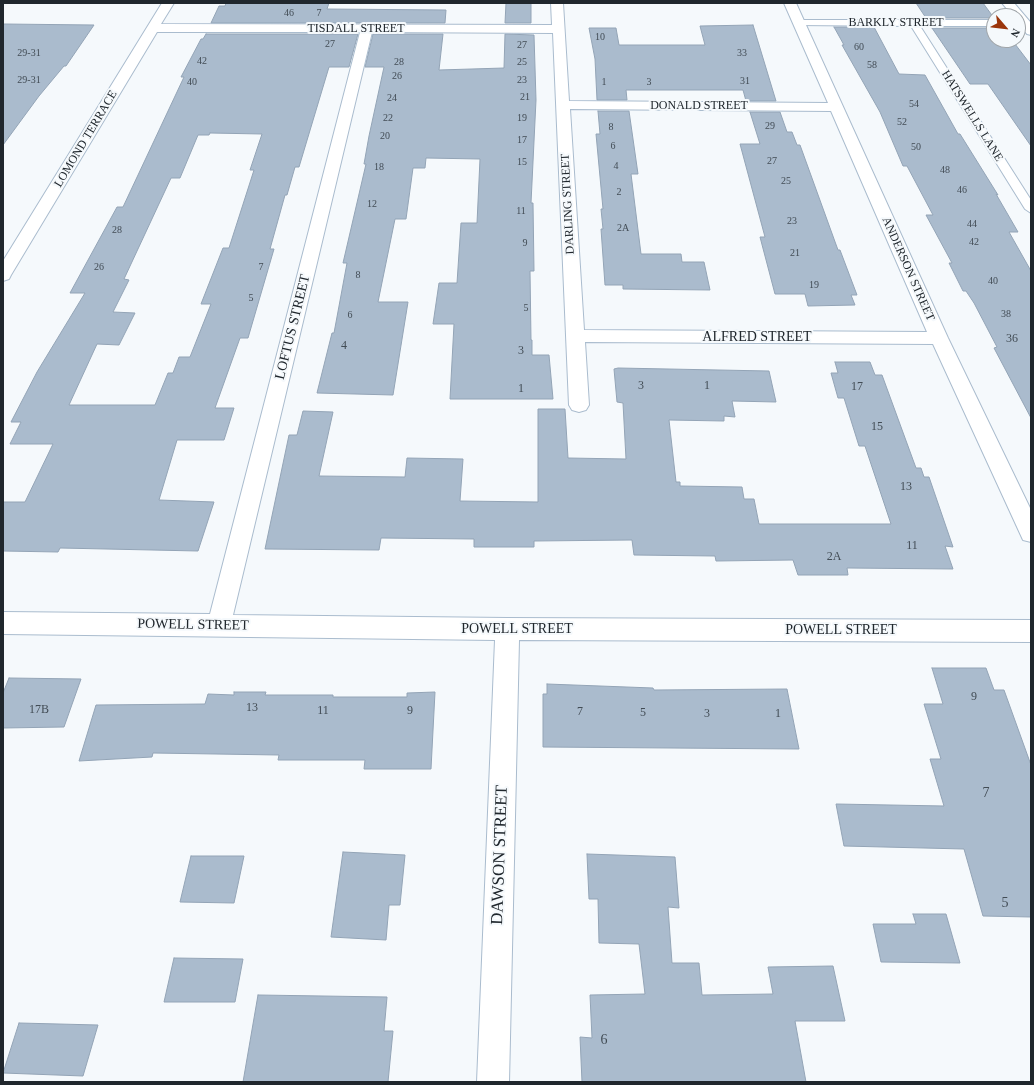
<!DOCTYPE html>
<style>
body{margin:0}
#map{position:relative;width:1034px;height:1085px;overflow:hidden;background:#f5f9fc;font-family:Georgia,serif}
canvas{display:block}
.frame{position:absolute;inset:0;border:4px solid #20272d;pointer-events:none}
.north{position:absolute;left:986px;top:8px;width:40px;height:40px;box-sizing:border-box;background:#f5f9fc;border:1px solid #a0a5a9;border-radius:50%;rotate:118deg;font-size:11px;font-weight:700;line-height:16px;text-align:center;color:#20272d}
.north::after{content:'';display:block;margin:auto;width:14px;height:18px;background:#9b350b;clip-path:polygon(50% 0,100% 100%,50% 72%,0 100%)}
</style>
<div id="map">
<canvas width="1034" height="1085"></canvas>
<div class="frame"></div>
<div class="north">N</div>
</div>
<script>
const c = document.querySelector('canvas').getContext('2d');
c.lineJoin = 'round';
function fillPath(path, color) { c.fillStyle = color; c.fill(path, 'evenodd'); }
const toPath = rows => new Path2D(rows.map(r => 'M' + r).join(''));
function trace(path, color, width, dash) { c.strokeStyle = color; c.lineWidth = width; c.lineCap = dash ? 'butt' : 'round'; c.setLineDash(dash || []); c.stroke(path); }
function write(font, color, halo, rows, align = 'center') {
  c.font = font + ' Georgia,serif'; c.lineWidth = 4; c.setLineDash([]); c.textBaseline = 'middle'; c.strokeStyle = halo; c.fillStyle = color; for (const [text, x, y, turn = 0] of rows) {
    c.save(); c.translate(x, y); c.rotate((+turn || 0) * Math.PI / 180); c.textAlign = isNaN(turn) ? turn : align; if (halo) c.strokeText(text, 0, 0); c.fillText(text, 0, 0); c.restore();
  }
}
const building = toPath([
 [226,3,329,3,327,9,446,10,445,23,211,23,219,6,225,6,226,3],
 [506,3,531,3,531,23,505,23,506,3],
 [916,3,983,3,994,18,926,18,916,3],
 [3,24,94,25,66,66,64,66,39,96,3,145,3,24],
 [753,25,776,101,746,101,743,90,626,90,627,100,597,100,595,59,589,28,616,28,619,45,705,45,700,26,753,25],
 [834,27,874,27,899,74,925,75,958,134,960,134,998,195,996,194,1018,232,1009,232,1031,271,1031,418,994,348,997,347,974,303,966,291,963,291,949,263,952,263,926,215,933,215,907,166,903,166,880,112,842,45,844,45,834,27],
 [932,28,994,28,994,40,1012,40,1031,65,1031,146,988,84,970,84,932,28],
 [206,34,358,34,349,67,329,67,299,167,295,167,287,195,285,195,270,249,274,249,248,338,240,338,215,408,234,408,224,440,177,440,159,500,214,502,198,551,60,548,58,552,3,551,3,502,25,502,53,444,10,444,21,422,11,422,37,372,85,293,70,293,117,207,123,207,184,77,181,77,201,39,203,39,206,34],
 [210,133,262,134,250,170,254,170,229,248,223,248,201,304,211,304,190,357,179,357,173,373,168,373,155,405,69,405,97,344,119,345,135,313,113,312,129,280,124,279,171,178,180,178,198,135,209,135,210,133],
 [373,34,443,34,439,70,504,68,505,34,534,35,536,100,531,203,533,203,534,271,530,271,531,340,532,340,532,355,549,355,553,399,450,399,454,324,433,324,439,283,457,283,461,223,477,223,480,159,426,158,425,168,413,168,406,219,395,219,378,302,408,302,393,395,317,393,332,333,334,333,347,263,343,263,366,164,364,164,369,136,384,67,365,67,373,34],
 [598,111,629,111,638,174,631,174,641,254,681,254,682,262,704,262,710,290,623,289,623,285,605,285,601,229,603,229,601,209,603,209,596,134,600,134,598,111],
 [750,112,780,112,787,132,792,132,797,145,800,145,834,239,838,250,840,250,857,295,851,295,855,305,808,306,805,294,775,294,760,237,765,237,740,144,760,144,750,112],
 [835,362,870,362,875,375,882,375,916,468,921,468,924,477,929,477,953,547,945,546,953,569,848,568,847,568,848,575,798,575,793,560,716,561,715,556,634,555,632,540,534,541,534,547,474,547,474,539,381,538,379,550,265,549,289,435,297,435,303,411,333,412,319,476,405,477,407,458,463,459,460,501,538,502,538,409,565,409,568,458,626,459,623,403,617,402,614,369,618,368,769,371,776,402,732,401,735,417,724,416,724,421,669,420,676,482,680,482,680,486,742,487,744,499,754,499,759,524,891,524,865,446,859,446,844,398,838,398,831,373,838,373,835,362],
 [932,668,986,668,994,690,1004,690,1031,765,1031,917,983,916,964,849,844,846,836,804,944,806,930,759,941,759,924,704,943,704,932,668],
 [9,678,81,679,64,727,3,728,3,693,9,678],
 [547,684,653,688,654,690,787,689,799,749,543,747,543,694,547,694,547,684],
 [234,692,266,692,265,695,333,695,333,697,407,697,407,693,435,692,431,769,364,769,365,760,278,760,279,755,153,753,152,757,79,761,96,705,205,704,208,694,234,695,234,692],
 [343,852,405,855,400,905,389,905,386,940,331,937,343,852],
 [587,854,675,857,679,908,668,907,672,963,699,963,702,995,773,994,768,967,833,966,845,1021,795,1021,806,1082,582,1082,580,1037,592,1038,590,995,645,994,639,944,599,943,598,899,589,899,587,854],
 [191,856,244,856,234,903,180,902,191,856],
 [913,914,946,914,960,963,881,962,873,924,916,924,913,914],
 [174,958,243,959,235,1002,164,1002,174,958],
 [258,995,387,997,384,1031,393,1031,388,1082,243,1082,258,995],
 [19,1023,98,1025,83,1076,3,1073,19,1023]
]);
fillPath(building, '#aabbcd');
trace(building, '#93a4b6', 1);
const service = toPath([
 [799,20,994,20,994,26,920,26,1031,200,1031,213,1025,209,911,26,796,25,796,21,799,20]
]);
const minor = toPath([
 [162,3,174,3,161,24,552,25,551,3,563,3,569,101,828,103,784,3,796,3,948,338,1031,510,1031,542,1023,540,933,344,585,342,589,405,586,410,579,412,572,410,569,405,553,33,372,32,233,615,507,618,1031,620,1031,642,519,640,509,1082,477,1082,495,640,3,634,3,612,210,614,360,32,157,32,11,275,9,279,3,281,3,261,162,3],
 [570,109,831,111,927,332,584,330,570,109],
 [1002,3,1014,3,1031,23,1031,35,1027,34,1018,23,1018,16,1013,16,1002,3]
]);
trace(service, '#aabcce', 2);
trace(minor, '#aabcce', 2);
fillPath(service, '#fff');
fillPath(minor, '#fff');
write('10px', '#424c55', null, [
 ["46",289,13],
 ["7",319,13],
 ["10",600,37],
 ["27",330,44],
 ["27",522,45],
 ["60",859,47],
 ["29-31",29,53],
 ["33",742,53],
 ["42",202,61],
 ["28",399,62],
 ["25",522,62],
 ["58",872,65],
 ["26",397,76],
 ["29-31",29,80],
 ["23",522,80],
 ["31",745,81],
 ["40",192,82],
 ["1",604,82],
 ["3",649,82],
 ["21",525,97],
 ["24",392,98],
 ["54",914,104],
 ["22",388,118],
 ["19",522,118],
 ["52",902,122],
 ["29",770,126],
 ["8",611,127],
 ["20",385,136],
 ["17",522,140],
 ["6",613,146],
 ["50",916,147],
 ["27",772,161],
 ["15",522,162],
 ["4",616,166],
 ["18",379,167],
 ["48",945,170],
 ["25",786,181],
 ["46",962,190],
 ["2",619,192],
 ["12",372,204],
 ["11",521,211],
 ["23",792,221],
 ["44",972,224],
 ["2A",623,228],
 ["28",117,230],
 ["42",974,242],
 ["9",525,243],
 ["21",795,253],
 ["26",99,267],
 ["7",261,267],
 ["8",358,275],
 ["40",993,281],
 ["19",814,285],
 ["5",251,298],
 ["5",526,308],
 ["38",1006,314],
 ["6",350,315]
]);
write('12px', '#20272d', '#f5f9fc', [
 ["BARKLY STREET",896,23],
 ["TISDALL STREET",356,29],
 ["DONALD STREET",699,106],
 ["HATSWELLS LANE",972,116,58],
 ["LOMOND TERRACE",86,139,-59],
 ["DARLING STREET",568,204,-93],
 ["ANDERSON STREET",908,269,66]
]);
write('12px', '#424c55', null, [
 ["36",1012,339],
 ["4",344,346],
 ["3",521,351],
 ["3",641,386],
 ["1",707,386],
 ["17",857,387],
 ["1",521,389],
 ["15",877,427],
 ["13",906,487],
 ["11",912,546],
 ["2A",834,557],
 ["9",974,697],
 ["13",252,708],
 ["17B",39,710],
 ["11",323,711],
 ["9",410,711],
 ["7",580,712],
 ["5",643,713],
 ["3",707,714],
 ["1",778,714]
]);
write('14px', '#20272d', '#f5f9fc', [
 ["LOFTUS STREET",293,327,-76],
 ["ALFRED STREET",757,337],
 ["POWELL STREET",193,625,1],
 ["POWELL STREET",517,629],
 ["POWELL STREET",841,630]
]);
write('14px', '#424c55', null, [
 ["7",986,793],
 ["5",1005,903],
 ["6",604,1040]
]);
write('17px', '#20272d', '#f5f9fc', [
 ["DAWSON STREET",500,855,-88]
]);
</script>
